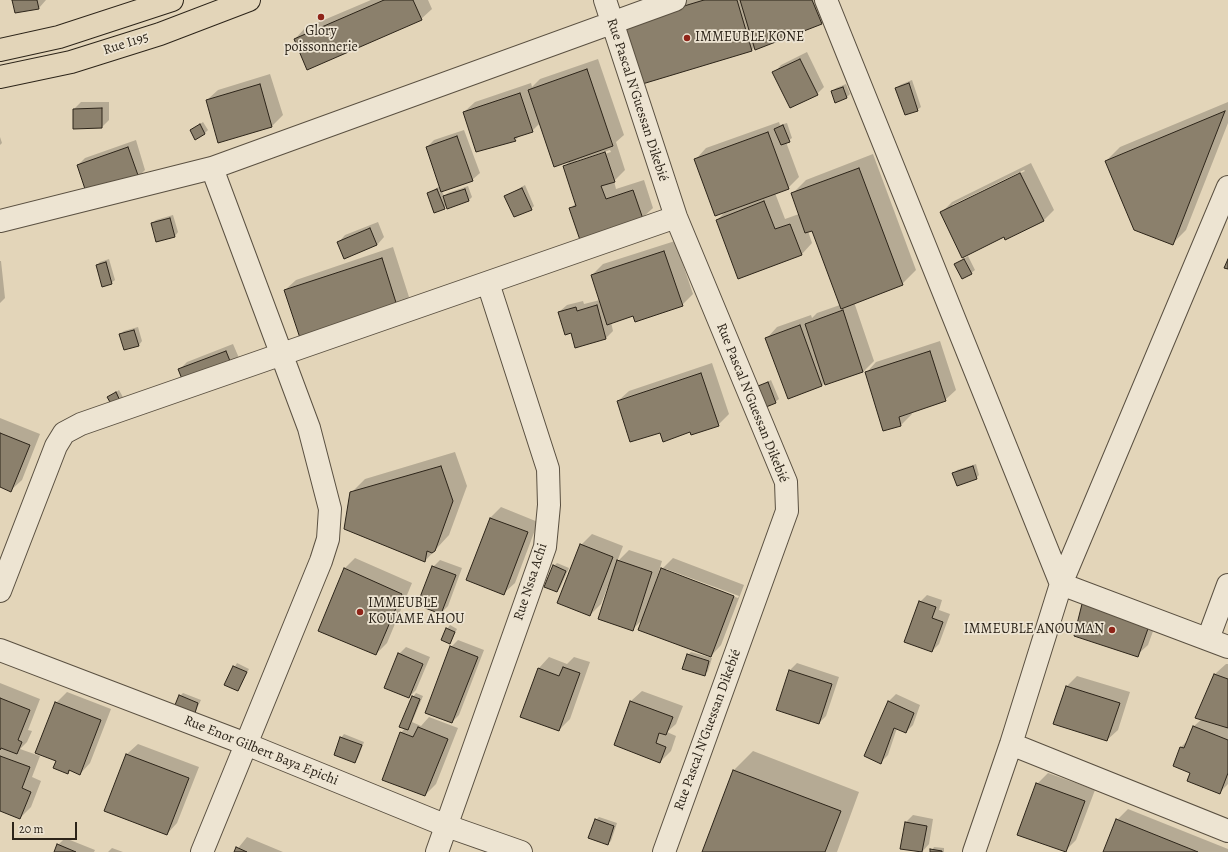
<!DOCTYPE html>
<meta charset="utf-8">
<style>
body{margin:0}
#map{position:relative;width:1228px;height:852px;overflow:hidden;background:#e3d5b9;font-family:Alegreya,serif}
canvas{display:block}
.scale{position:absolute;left:12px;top:822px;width:65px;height:18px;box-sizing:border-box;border:2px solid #2c2419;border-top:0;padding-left:5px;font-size:12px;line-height:14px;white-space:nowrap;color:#2c2419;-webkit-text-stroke:3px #ede4d2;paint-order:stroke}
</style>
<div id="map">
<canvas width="1228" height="852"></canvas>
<div class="scale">20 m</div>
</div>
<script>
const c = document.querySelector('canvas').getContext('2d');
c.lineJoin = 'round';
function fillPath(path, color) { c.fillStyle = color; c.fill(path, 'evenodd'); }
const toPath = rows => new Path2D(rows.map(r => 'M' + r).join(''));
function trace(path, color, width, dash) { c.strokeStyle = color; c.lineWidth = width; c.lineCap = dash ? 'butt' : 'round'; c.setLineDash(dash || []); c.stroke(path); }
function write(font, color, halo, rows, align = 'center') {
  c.font = font + ' Alegreya,serif'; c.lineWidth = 3.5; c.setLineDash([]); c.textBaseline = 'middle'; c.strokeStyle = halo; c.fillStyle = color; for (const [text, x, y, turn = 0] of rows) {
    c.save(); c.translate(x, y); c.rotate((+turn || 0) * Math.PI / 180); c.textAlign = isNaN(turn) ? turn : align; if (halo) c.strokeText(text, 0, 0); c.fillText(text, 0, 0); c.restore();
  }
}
fillPath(toPath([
 [13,0,46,0,39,8],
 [371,0,428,0,432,9,421,19,295,39,305,28],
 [673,0,827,0,832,12,821,23,755,47,752,50,640,84],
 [807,52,824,87,817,94,774,73,781,65],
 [598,59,624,135,616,142,625,170,614,181,616,189,644,180,653,208,642,218,571,208,576,203,564,167,571,160,540,123,532,131,521,135,515,140,464,112,475,102,531,83,532,87,540,79],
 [610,150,611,152,576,163,576,161],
 [270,74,283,115,272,126,219,142,207,100,218,90],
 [912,80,921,107,917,110,897,88,900,85],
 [846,84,850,94,846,98,832,92,836,88],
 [81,102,109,102,109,120,102,127,74,109],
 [1228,102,1228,123,1186,230,1172,244,1106,161,1120,147],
 [203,122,208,130,204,134,192,130],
 [779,122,780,125,787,123,792,138,786,142,799,177,788,188,775,193,785,219,799,214,792,194,806,180,873,154,916,270,902,284,854,302,874,361,863,372,826,384,825,382,822,386,767,338,777,327,811,315,812,318,817,313,840,305,812,229,808,231,812,243,802,254,717,220,726,211,696,159,706,148],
 [464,130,480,173,472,180,442,191,444,196,448,193,468,186,472,197,469,200,447,205,444,208,428,193,440,186,427,147,434,140],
 [0,137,2,143,0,145],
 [136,140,145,170,138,177,78,165,85,158],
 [1031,163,1054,210,1043,221,1004,236,941,213,952,202],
 [1024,170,1025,171,952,207,952,205],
 [525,185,534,206,531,209,506,196],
 [173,215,178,232,175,236,157,241,152,223,156,220],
 [378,222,384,237,377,245,344,258,338,243,345,235],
 [675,241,693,294,682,305,634,315,611,322,613,331,606,338,576,347,571,332,559,312,567,305,583,301,584,304,600,300,592,275,603,264],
 [393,247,409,297,398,308,285,290,296,280],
 [968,256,975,270,971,273,956,264],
 [109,259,115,280,111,283,97,265,100,262],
 [0,261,1,261,5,298,0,303],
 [138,327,142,341,139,345,120,334,124,331],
 [940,341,956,390,945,400,911,412,912,414,901,425,884,430,866,373,876,362],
 [233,344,239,358,185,383,180,369,187,362],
 [712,363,729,414,718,425,691,431,660,431,618,401,629,391],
 [771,380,779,399,775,402,759,387],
 [119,390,124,399,120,402,109,397],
 [0,418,40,434,22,480,11,490,0,486],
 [455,452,467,486,449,535,425,561,351,493,365,479],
 [976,464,979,475,976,478,954,473,957,470],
 [501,507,538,522,515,583,504,593,490,518],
 [592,534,623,546,617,562,629,550,662,561,656,581,657,582,662,569,673,558,744,585,721,645,711,656,643,619,632,630,608,586,601,604,590,615,581,545],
 [666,569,739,596,738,598,666,571],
 [355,558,412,583,387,643,376,654,344,569],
 [440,560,462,568,448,606,441,613,433,567],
 [557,563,569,568,560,588,556,591,554,566],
 [927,595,942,600,939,610,950,614,939,644,932,651,920,602],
 [1084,601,1160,612,1148,645,1137,655],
 [450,625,457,629,450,643,447,629],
 [458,640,484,650,459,715,452,722,451,647],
 [406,647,430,657,416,690,409,697,399,654],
 [691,652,712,658,708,671,704,675,688,655],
 [549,657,567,664,574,657,590,662,570,719,559,730,521,717,539,668],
 [237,663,249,669,238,690,225,684],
 [797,663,839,677,826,716,819,723,790,670],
 [1226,664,1228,664,1228,784,1219,793,1192,773,1181,747,1188,740,1194,726,1202,719,1215,674],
 [1077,676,1130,692,1118,730,1107,740,1067,686],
 [0,683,40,699,28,730,32,731,27,742,20,749,40,756,32,777,41,781,31,807,20,818,0,810],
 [642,691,683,706,676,724,667,732,676,736,671,751,660,762,615,745,631,701],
 [67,692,111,709,90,763,80,774,71,770,68,773,57,760,56,703],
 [183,693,201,700,195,712,180,696],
 [416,693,423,696,412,722,421,726,429,717,458,728,436,784,425,795,401,733,405,728,413,697],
 [896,694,920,705,913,725,906,732,897,728,888,755,881,762,866,755,889,701],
 [344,734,364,742,358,758,355,761,341,738],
 [138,744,199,767,177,823,167,834,106,810,127,754],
 [753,751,859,792,837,852,703,852,733,771],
 [1048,773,1095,790,1076,840,1065,851,1037,784],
 [1128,809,1228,849,1228,852,1104,852,1117,820],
 [913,815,933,819,929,844,922,852,906,822],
 [599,817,617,823,611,841,607,844,596,820],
 [247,837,283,852,235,852],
 [65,838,95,850,94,852,55,852,58,845],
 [934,847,944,848,944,852,931,852],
 [112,848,123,852,108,852]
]), '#0003');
const building = toPath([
 [12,0,37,0,39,9,15,13,12,0],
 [384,0,413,0,422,20,307,70,294,39,384,0],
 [704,0,737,0,752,51,639,85,621,25,704,0],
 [740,0,812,0,822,24,755,50,740,0],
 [800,59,818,95,790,108,772,72,800,59],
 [587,69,613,146,554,167,528,90,587,69],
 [909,83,918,111,905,115,895,88,909,83],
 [260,84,272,127,218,143,206,100,260,84],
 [843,87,847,98,835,103,831,91,843,87],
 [520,93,533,132,514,138,516,141,476,152,463,112,520,93],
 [102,108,102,128,73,129,73,109,102,108],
 [1225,111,1173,245,1134,230,1105,161,1225,111],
 [200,124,205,134,195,140,190,130,200,124],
 [783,125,790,142,781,145,774,129,783,125],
 [768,132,789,189,715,216,694,159,768,132],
 [457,136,473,181,441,192,426,147,457,136],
 [128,147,139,178,87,195,77,165,128,147],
 [605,152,615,182,601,186,606,199,633,190,643,219,580,240,569,208,576,206,563,166,605,152],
 [859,168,903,285,841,309,812,231,805,233,791,193,859,168],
 [1020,173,1044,221,1005,240,1004,237,962,258,940,212,1020,173],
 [522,188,532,210,514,217,504,196,522,188],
 [437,189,445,209,434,213,427,193,437,189],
 [465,189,469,201,447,209,443,196,465,189],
 [764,201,775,229,790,224,802,255,738,279,716,220,764,201],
 [170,218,175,237,156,242,151,223,170,218],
 [370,228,377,245,344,259,337,242,370,228],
 [664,251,683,306,635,322,633,316,607,325,591,275,664,251],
 [382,258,398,309,301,341,284,290,382,258],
 [964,259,972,274,962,279,954,264,964,259],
 [1228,259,1228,269,1224,268,1228,259],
 [106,262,112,284,102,287,96,265,106,262],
 [597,305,606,339,575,348,571,333,565,335,558,312,576,307,577,311,597,305],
 [843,310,863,372,825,385,805,324,843,310],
 [800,325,822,386,788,399,765,338,800,325],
 [134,330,139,346,124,350,119,334,134,330],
 [226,351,232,366,184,384,178,369,226,351],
 [930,351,946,401,899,417,901,426,883,431,865,372,930,351],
 [701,373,719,426,691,435,690,432,663,442,660,433,630,442,617,401,701,373],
 [768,382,776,403,766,407,758,386,768,382],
 [116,392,121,403,113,407,107,397,116,392],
 [0,433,30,445,11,492,0,487,0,433],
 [441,466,453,501,435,551,432,553,427,551,425,562,344,529,350,492,441,466],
 [973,466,977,479,957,486,952,473,973,466],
 [490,518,528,532,504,595,466,580,490,518],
 [580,544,613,557,590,616,557,603,580,544],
 [617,560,652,572,633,631,598,619,617,560],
 [553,565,566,571,557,592,544,587,553,565],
 [432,566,456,575,441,614,417,605,432,566],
 [344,568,402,594,376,655,318,631,344,568],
 [661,568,734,596,711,657,638,630,661,568],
 [1083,600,1150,623,1138,657,1074,636,1083,600],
 [919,601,936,607,932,618,943,622,932,652,904,642,919,601],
 [446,628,455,632,450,644,441,640,446,628],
 [450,646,478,657,452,723,425,713,450,646],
 [398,653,423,664,409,698,384,688,398,653],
 [687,654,709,661,705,676,682,669,687,654],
 [233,666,247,672,238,691,224,685,233,666],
 [563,667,580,673,559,731,520,717,538,668,559,676,563,667],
 [789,670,832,684,819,724,776,710,789,670],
 [1214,674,1228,679,1228,728,1195,718,1214,674],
 [1066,686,1120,703,1107,741,1053,724,1066,686],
 [179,695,198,703,195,713,175,705,179,695],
 [412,696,420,699,408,730,399,727,412,696],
 [0,698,30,710,18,740,22,742,17,754,1,748,0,750,0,698],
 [630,701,673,717,666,735,659,733,656,743,666,747,660,763,614,745,630,701],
 [888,701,914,713,906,733,894,728,881,764,864,756,888,701],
 [55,702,101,720,80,775,69,770,68,774,53,768,56,761,35,753,55,702],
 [1193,726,1228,740,1228,773,1220,794,1187,781,1190,773,1173,766,1180,747,1184,748,1193,726],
 [418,727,448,739,425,796,382,780,400,732,413,737,418,727],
 [340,737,362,745,355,763,334,755,340,737],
 [126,754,189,778,167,835,104,811,126,754],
 [0,756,30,767,22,788,31,792,20,819,0,811,0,756],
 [733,770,841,811,825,852,702,852,733,770],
 [1036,783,1085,801,1066,852,1017,835,1036,783],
 [595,819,614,826,608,845,588,838,595,819],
 [1116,819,1198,852,1103,852,1116,819],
 [905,822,927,826,922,852,900,849,905,822],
 [57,844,76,852,54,852,57,844],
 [236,847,247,852,234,852,236,847],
 [930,849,942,851,942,852,930,852,930,849]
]);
fillPath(building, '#8b806c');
trace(building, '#2c2419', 1);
const minor = toPath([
 [605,0,676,217,786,482,787,511,664,852],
 [826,0,1061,584,1228,647],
 [0,221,212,168,675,0],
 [0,591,56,446,64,433,81,424,676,217],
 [1208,639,1228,585],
 [0,650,246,744,447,826,521,852],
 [1011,744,1228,831],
 [202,852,321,561,328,539,330,509,309,428,212,168],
 [437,852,545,547,549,505,548,469,488,283],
 [974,852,1011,744,1061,584,1228,187]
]);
const major = toPath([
 [0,50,59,37,172,0],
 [0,77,71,62,160,34,249,0]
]);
trace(minor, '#5a5041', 24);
trace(major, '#2c2419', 24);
trace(minor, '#ede4d2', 22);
trace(major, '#e3d5b9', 22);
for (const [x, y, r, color] of [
 [321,17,4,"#8f2418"],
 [687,38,4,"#8f2418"],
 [360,612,4,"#8f2418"],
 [1112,630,4,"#8f2418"]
]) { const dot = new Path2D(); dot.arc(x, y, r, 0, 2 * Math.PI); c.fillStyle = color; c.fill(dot); trace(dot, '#ede4d2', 1.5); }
write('14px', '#2c2419', '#ede4d2', [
 ["Glory",321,32,"center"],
 ["poissonnerie",321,48,"center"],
 ["IMMEUBLE KONE",695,38],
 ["IMMEUBLE",368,604],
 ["KOUAME AHOU",368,620],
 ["IMMEUBLE ANOUMAN",1104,630,"right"]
], 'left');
write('14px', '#2c2419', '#ede4d2', [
 ["Rue I195",126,44,-18],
 ["Rue Pascal N'Guessan Dikebié",637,100,72],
 ["Rue Pascal N'Guessan Dikebié",752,403,68],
 ["Rue Nssa Achi",531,582,-72],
 ["Rue Pascal N'Guessan Dikebié",708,730,-70],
 ["Rue Enor Gilbert Baya Epichi",261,751,22]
]);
</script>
